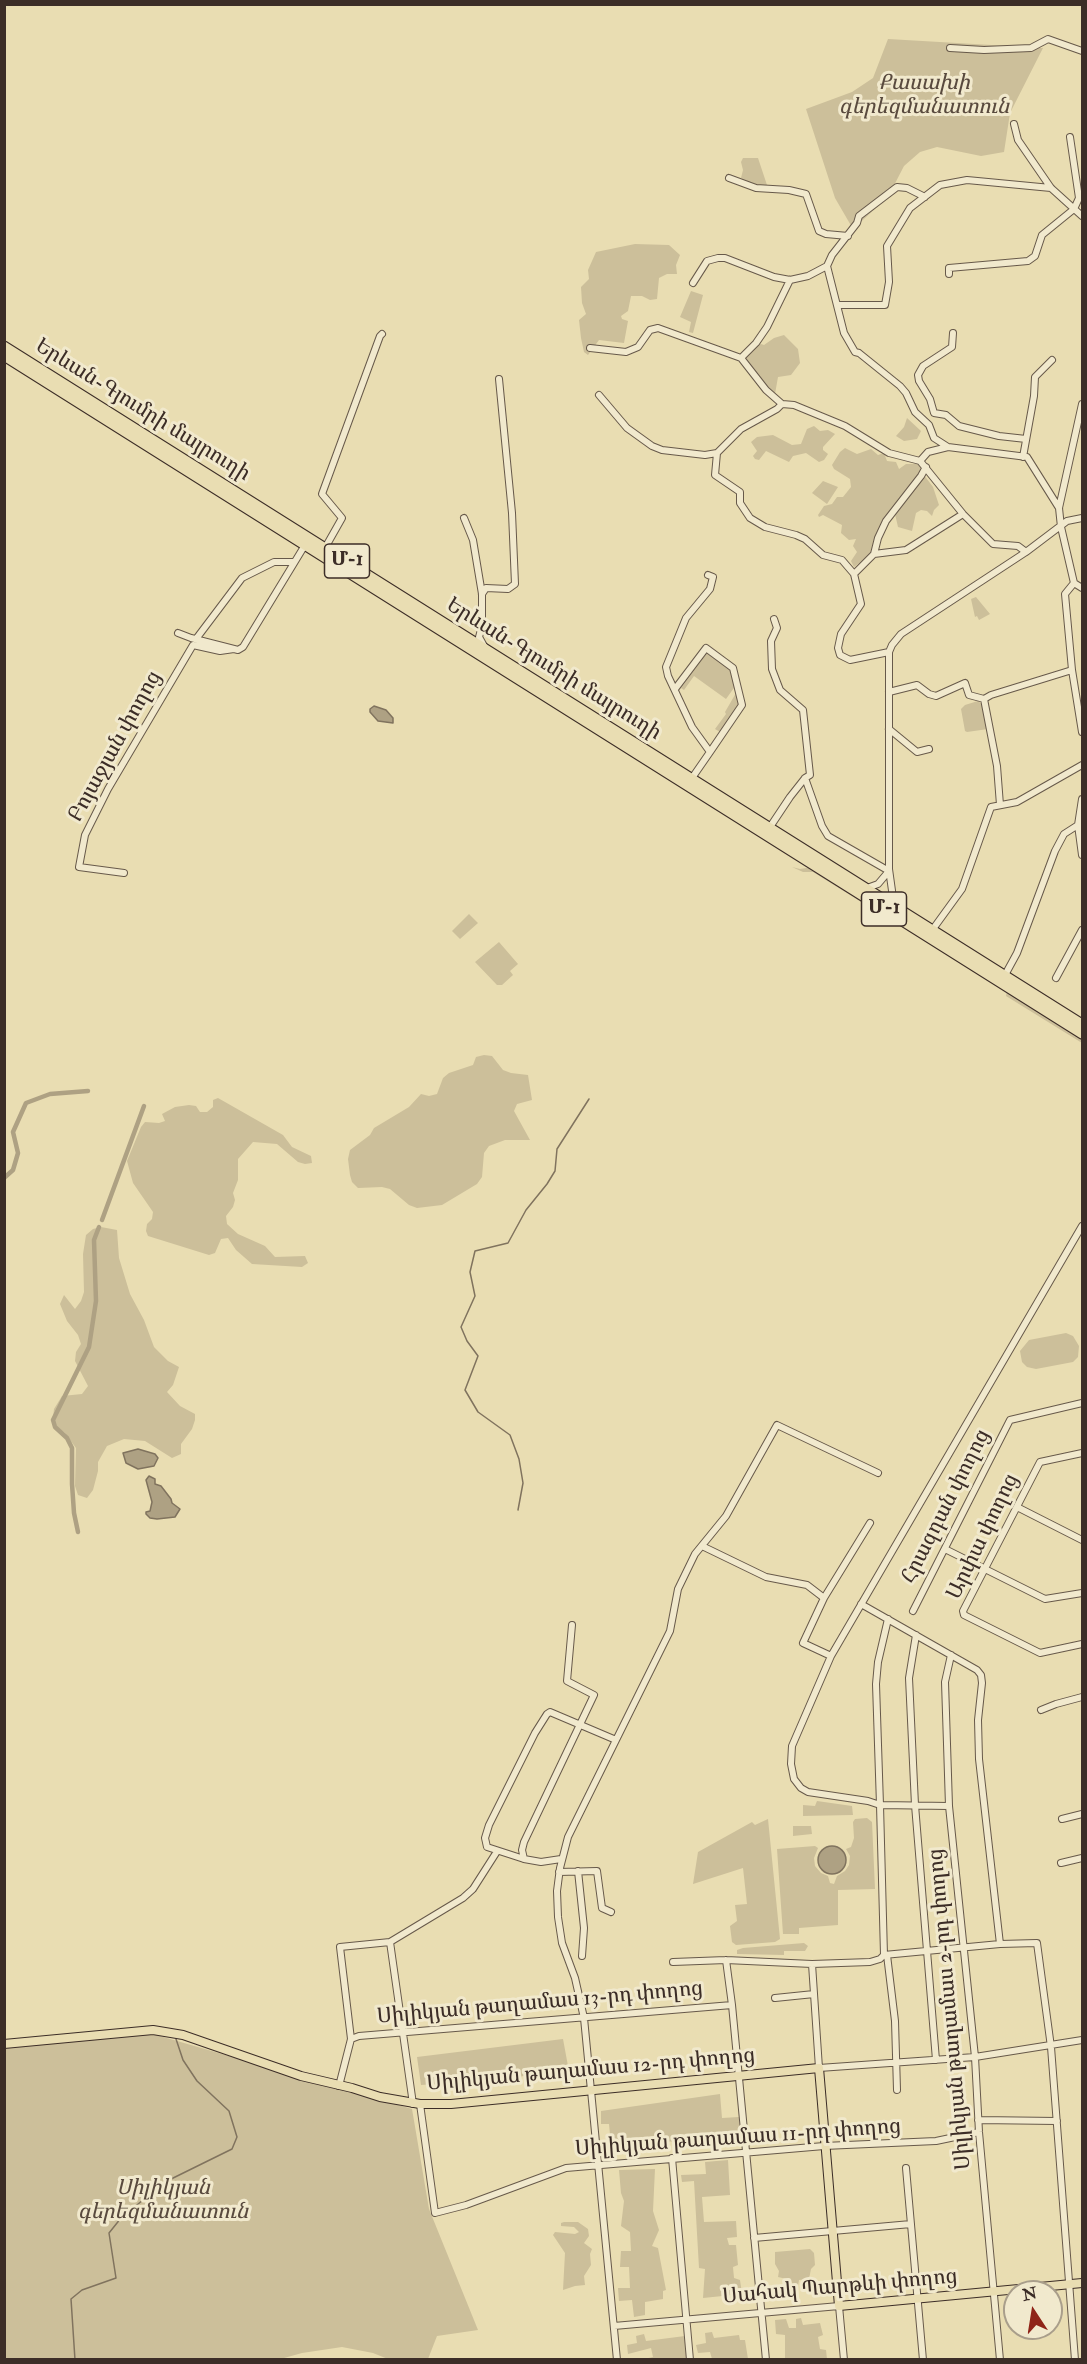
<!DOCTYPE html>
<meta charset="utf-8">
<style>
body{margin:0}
#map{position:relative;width:1087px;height:2364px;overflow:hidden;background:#e9ddb2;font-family:"IM FELL Double Pica",serif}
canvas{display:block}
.frame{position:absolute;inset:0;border:6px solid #3c2d27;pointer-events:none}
.north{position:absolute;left:1003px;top:2280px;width:60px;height:60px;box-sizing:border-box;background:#f1e9cd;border:2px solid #a99e8b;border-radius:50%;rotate:348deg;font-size:16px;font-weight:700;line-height:24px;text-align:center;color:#3c2d27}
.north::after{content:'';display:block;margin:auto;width:21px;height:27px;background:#8f2418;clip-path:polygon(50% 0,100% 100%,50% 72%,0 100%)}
</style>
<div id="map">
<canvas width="1087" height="2364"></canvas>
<div class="frame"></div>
<div class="north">N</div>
</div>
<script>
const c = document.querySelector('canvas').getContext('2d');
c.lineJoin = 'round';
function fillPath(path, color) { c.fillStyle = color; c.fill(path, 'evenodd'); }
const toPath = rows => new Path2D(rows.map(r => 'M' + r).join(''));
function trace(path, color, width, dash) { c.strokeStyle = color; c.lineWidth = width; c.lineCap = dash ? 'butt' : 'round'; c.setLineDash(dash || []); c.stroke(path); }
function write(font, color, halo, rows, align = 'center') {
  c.font = font + ' "IM FELL Double Pica","Noto Serif Armenian",serif'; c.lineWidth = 6; c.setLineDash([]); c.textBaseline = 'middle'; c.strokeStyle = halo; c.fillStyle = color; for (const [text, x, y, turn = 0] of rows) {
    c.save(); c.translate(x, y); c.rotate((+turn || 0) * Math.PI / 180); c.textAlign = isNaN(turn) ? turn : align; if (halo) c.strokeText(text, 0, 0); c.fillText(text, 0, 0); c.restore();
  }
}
fillPath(toPath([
 [888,39,1043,48,1010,113,1004,152,981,156,937,147,920,152,904,166,888,197,853,229,835,198,806,109,852,92,873,78],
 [743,158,758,158,768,188,748,183,747,181,741,178,743,170,741,162],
 [635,244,669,245,680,255,676,265,677,274,667,274,659,278,657,299,650,300,642,296,631,296,628,311,621,316,622,319,628,321,624,343,599,340,588,355,584,352,581,338,579,320,586,314,582,303,581,287,589,279,588,270,596,252],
 [691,291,703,295,693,333,689,332,691,322,680,317],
 [784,335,798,349,800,363,791,375,778,377,775,394,763,384,745,358,758,343,764,345,774,338],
 [907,418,921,431,917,439,904,441,896,436,904,427],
 [814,426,820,431,828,430,835,434,823,447,823,450,828,454,824,460,819,462,806,453,793,456,789,462,766,451,759,460,755,459,753,456,757,451,751,442,757,437,773,435,792,445,801,444,807,429],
 [845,448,857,454,871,449,878,455,884,453,887,461,896,462,899,469,906,464,921,464,924,475,933,487,939,505,934,510,932,516,927,511,921,510,916,513,912,531,898,527,895,514,886,519,871,554,854,567,851,561,857,552,853,546,856,539,849,540,841,533,842,525,823,515,819,517,818,515,824,506,832,504,837,497,843,497,851,487,850,479,834,469,832,465,840,452],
 [823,481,838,487,827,504,812,493],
 [976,597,990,614,979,620,977,616,975,617,971,599],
 [707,653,732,671,736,685,726,699,694,676,684,690,681,688],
 [736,693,739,706,720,732,715,729,726,714,725,712],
 [978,701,984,706,988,729,967,732,965,731,961,709,965,705],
 [792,867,800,869,813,867,903,928,813,872,803,872],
 [469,914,478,923,460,939,452,931],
 [499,942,518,964,510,971,513,975,502,985,497,985,475,962],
 [1007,990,1082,1036,1082,1043,1006,996],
 [484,1055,492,1056,503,1070,511,1073,528,1075,532,1100,517,1104,514,1111,530,1140,505,1140,489,1146,484,1153,482,1177,477,1184,442,1205,417,1208,409,1205,390,1189,382,1187,358,1188,352,1182,350,1175,348,1159,350,1150,370,1135,374,1128,409,1107,421,1094,429,1096,437,1094,443,1078,449,1073,473,1065,476,1057],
 [218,1098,283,1135,292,1147,311,1156,312,1163,305,1164,298,1162,277,1144,253,1142,238,1159,238,1180,233,1193,235,1200,233,1207,226,1216,227,1224,238,1234,265,1246,275,1257,305,1256,308,1263,302,1267,252,1264,236,1250,228,1238,221,1239,215,1253,209,1255,148,1236,146,1231,147,1224,152,1219,153,1212,133,1183,127,1161,141,1127,145,1122,159,1123,165,1121,162,1114,175,1107,189,1105,196,1106,200,1112,207,1112,213,1107,213,1100],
 [101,1227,117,1230,119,1258,130,1294,144,1320,154,1347,168,1361,179,1367,173,1385,167,1392,180,1406,195,1414,195,1420,192,1429,181,1444,181,1454,172,1458,145,1441,124,1439,107,1446,98,1462,98,1471,93,1490,87,1498,78,1495,75,1486,76,1448,65,1433,57,1427,53,1418,54,1409,62,1396,82,1394,88,1386,75,1361,76,1352,81,1344,78,1335,67,1321,60,1304,64,1295,75,1309,81,1301,84,1292,83,1254,86,1235,93,1229],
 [1066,1333,1073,1336,1079,1346,1078,1357,1073,1362,1036,1369,1027,1367,1022,1362,1020,1351,1029,1340],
 [817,1801,852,1806,853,1815,803,1816,803,1805,815,1806],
 [768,1819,780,1939,775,1942,736,1945,732,1942,730,1926,737,1921,735,1905,747,1904,743,1868,693,1884,698,1852,752,1822,755,1825],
 [855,1819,867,1818,872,1822,875,1889,838,1890,838,1925,799,1928,799,1934,783,1934,777,1849,815,1846,818,1848,814,1858,815,1866,821,1873,828,1876,830,1883,834,1884,837,1876,845,1871,849,1865,850,1856,846,1849,851,1847,854,1838,853,1822],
 [793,1826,811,1826,812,1834,793,1836],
 [804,1943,808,1946,805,1951,784,1951,784,1955,737,1954,737,1950,743,1948],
 [153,2034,412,2109,429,2209,478,2330,437,2336,428,2359,388,2359,373,2353,342,2347,302,2353,277,2360,5,2359,4,2047],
 [563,2039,568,2066,510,2079,421,2085,417,2057],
 [720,2094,722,2118,739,2117,741,2138,691,2139,689,2134,680,2135,680,2141,611,2145,609,2124,601,2124,601,2111],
 [728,2160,730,2195,702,2197,704,2222,736,2221,737,2237,727,2238,729,2245,736,2245,738,2265,733,2267,734,2278,740,2280,742,2294,703,2298,705,2269,699,2268,694,2181,682,2182,681,2175,706,2174,705,2162],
 [655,2169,653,2211,659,2230,652,2246,658,2248,666,2290,663,2291,663,2299,645,2302,645,2315,634,2317,632,2300,619,2301,618,2288,630,2288,629,2267,620,2267,621,2251,631,2251,630,2232,621,2226,624,2201,621,2193,619,2170],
 [564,2222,578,2222,588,2229,589,2236,584,2243,592,2249,590,2254,591,2265,584,2276,585,2285,575,2286,563,2290,565,2253,553,2235,555,2232,575,2234,579,2232,574,2227,561,2226,561,2223],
 [810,2249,814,2253,815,2265,811,2269,809,2279,799,2280,797,2292,791,2292,789,2286,792,2283,791,2280,778,2277,779,2271,775,2264,775,2252],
 [801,2318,803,2325,820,2323,823,2335,818,2337,820,2349,826,2350,827,2359,785,2359,785,2335,776,2334,775,2320,786,2319,789,2328,796,2328,796,2319],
 [712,2332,714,2338,739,2335,740,2340,745,2340,748,2359,712,2359,710,2352,698,2353,696,2345,706,2343,705,2333],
 [644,2334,646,2341,685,2336,688,2359,644,2359,653,2357,651,2348,628,2354,627,2345,637,2343,636,2336]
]), '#ccbf9a');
const water = toPath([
 [374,706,386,710,393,718,393,723,378,721,370,712,370,709,374,706],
 [138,1449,155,1454,158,1458,154,1466,138,1469,126,1463,123,1453,138,1449],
 [149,1476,155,1479,155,1484,161,1486,171,1499,172,1503,180,1509,175,1517,157,1519,150,1518,146,1514,146,1512,150,1511,152,1502,146,1480,149,1476],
 '818 1860a14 14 0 1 1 28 0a14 14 0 1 1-28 0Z'
]);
fillPath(water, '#aea183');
trace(water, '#80735e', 1.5);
trace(toPath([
 [518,1510,523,1483,519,1459,510,1435,478,1412,465,1390,478,1356,467,1341,461,1327,475,1296,470,1272,475,1251,508,1243,526,1210,547,1184,555,1171,557,1149,589,1099],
 [75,2360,71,2299,82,2290,116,2278,109,2233,121,2218,165,2182,232,2149,237,2137,229,2111,197,2081,183,2060,176,2039]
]), '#80735e', 1.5);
trace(toPath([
 [4,1178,13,1170,18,1153,13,1132,26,1103,50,1094,88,1091],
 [102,1220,144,1106],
 [78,1532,74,1513,72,1484,72,1448,67,1438,55,1427,53,1420,89,1347,96,1301,94,1240,99,1227]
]), '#aea183', 4.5);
const minor = toPath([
 [950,48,984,50,1031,48,1048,39,1082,51],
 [1014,124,1018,140,1051,188,1082,216],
 [729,178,756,188,789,190,806,194,819,231,826,234,848,236],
 [827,266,844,333,855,352,859,353,900,386,906,393,915,412,929,425,934,438,948,447],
 [949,274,949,268,1028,261,1035,256,1042,235,1074,209,1079,198,1070,137],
 [693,283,707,261,718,258,725,258,774,277,790,280,808,276,827,266,832,255,857,223,859,216,897,187,907,188,925,197],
 [837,305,885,305,889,282,887,246,910,208,940,185,967,180,1051,188],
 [953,333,952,347,923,366,918,375,919,381,930,399,934,413,946,415,959,426,999,436,1026,439],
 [590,348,626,352,638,347,650,330,658,328,741,358],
 [599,395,627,428,652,446,662,450,705,455,717,453],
 [782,404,777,409,741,429,717,453,715,475,740,492,740,503,750,518,765,527,796,535,805,539,823,555,842,560,854,574],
 [782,404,766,390,741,358,756,343,767,327,790,280],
 [782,404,794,405,845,426,889,453,920,461],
 [1023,457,1034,396,1035,377,1052,360],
 [920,461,928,452,948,447,1027,457,1059,508],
 [920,461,963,514,993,544,1018,546,1026,552],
 [464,518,473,540,482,594,482,626,479,637,484,646],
 [325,548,342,518,322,494,380,336,382,334],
 [874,554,878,538,886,521,921,476,926,467],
 [1074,583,1061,527,1059,508,1082,404],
 [1074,583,1065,594,1072,670,1082,732],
 [1074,583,1082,588],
 [482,594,486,588,508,589,515,584,512,513,499,379],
 [178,633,191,638,238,650,243,647,305,545],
 [196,639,242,578,274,562,294,562],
 [889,652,850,660,840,655,838,648,841,634,861,604,854,574,874,554,906,550,963,514],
 [675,689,706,648,733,668,742,705,710,752],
 [889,692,917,685,929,694,936,696,965,683,969,695,984,699,991,695,1072,670],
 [984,699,997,766,1000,805],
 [889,729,917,752,929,749],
 [692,778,710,752,692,727,668,676,666,667,686,618,710,589,713,577,708,575],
 [805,778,822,826,828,836,889,871],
 [1078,825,1082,855],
 [770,827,790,797,805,778,810,775,803,710,780,690,772,669,771,641,777,628,774,619],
 [124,873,79,867,85,835,108,789,193,645,220,651,234,649],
 [867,888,878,884,889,871],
 [894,905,889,869,889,652,892,645,901,634,1026,552,1067,521,1082,518],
 [933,929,962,889,991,807,1017,802,1082,765],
 [1005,975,1017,953,1055,851,1064,834,1078,825,1082,799],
 [1056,978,1082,930],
 [1082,1453,1040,1462,963,1611,964,1615,1040,1653,1082,1644],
 [1017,1507,1082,1540],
 [702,1546,766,1577,807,1585,824,1598],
 [945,1549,1045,1599,1082,1593],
 [861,1604,977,1670,981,1675,982,1683,978,1720,979,1759,1000,1944],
 [913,1611,1010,1420,1082,1403],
 [888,1619,878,1662,876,1684,880,1805,949,1806],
 [916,1635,909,1678,915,1805,936,2060],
 [951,1655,945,1682,949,1806,975,2057,979,2132,1000,2360],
 [831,1656,803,1643,824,1598,870,1523],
 [1041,1710,1056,1704,1082,1697],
 [1062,1819,1082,1814],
 [524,1859,522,1850,524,1842,594,1695,567,1681,572,1625],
 [561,1859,541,1862,524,1859,487,1847,485,1838,489,1825,535,1733,547,1714,550,1712,616,1740],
 [1061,1863,1082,1858],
 [578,1871,584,1928,582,1956],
 [559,1872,597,1871,602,1908,611,1912],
 [390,1942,413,2104],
 [884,1955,1000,1944,1037,1943,1051,2047,1075,2360],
 [887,1955,895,2021,897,2090],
 [726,1960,732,2005,766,2360],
 [673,1962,726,1960,812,1964,870,1962,880,1959,884,1955,880,1805,868,1801,808,1792,801,1788,794,1779,791,1764,792,1746,831,1656,1082,1226],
 [812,1964,819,2068,975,2057,1082,2040],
 [775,1998,814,1994],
 [351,2039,359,2036,732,2005],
 [339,2086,351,2039,340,1947,390,1942,463,1898,473,1889,496,1853],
 [420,2104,435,2213,466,2205,566,2168,824,2146,936,2141,979,2132],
 [978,2120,1057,2121],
 [672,2158,690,2360],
 [906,2168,923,2360],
 [754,2238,911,2224],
 [614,2326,839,2306,844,2360],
 [617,2360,584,2018,575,1978,562,1943,558,1917,557,1891,560,1868,568,1837,670,1631,678,1589,695,1554,726,1516,777,1425,878,1473]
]);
const major = toPath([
 [4,2044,153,2030,183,2035,301,2076,352,2088,380,2097,420,2104,451,2104,819,2068,839,2306,1082,2283]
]);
const highway = toPath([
 [4,346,1082,1024],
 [4,356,1082,1034]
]);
trace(minor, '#67594a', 8);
trace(major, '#3c2d27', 10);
trace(highway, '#3c2d27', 11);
trace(minor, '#f1e9cd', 6);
trace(major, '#e9ddb2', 8);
trace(highway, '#e9ddb2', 9);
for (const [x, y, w] of [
 [347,561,45],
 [884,909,45]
]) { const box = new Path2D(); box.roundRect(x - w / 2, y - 17, w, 34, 4.5); c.fillStyle = '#f1e9cd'; c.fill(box); trace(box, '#3c2d27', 1.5); }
write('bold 20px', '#3c2d27', null, [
 ["Մ-1",347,561],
 ["Մ-1",884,909]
]);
write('italic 21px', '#594a3e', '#f1e9cd', [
 ["Քասախի",924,84],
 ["գերեզմանատուն",924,108],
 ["Սիլիկյան",163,2189],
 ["գերեզմանատուն",163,2213]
]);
write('21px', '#3c2d27', '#f1e9cd', [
 ["Երևան-Գյումրի մայրուղի",142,411,32],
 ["Երևան-Գյումրի մայրուղի",553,670,32],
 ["Բոյաջյան փողոց",116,747,-61],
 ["Հրազդան փողոց",947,1507,-63],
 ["Արփա փողոց",984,1537,-64],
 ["Սիլիկյան թաղամաս 13-րդ փողոց",540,2004,-5],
 ["Սիլիկյան թաղամաս 2-րդ փողոց",951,2009,-95],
 ["Սիլիկյան թաղամաս 12-րդ փողոց",591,2071,-5],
 ["Սիլիկյան թաղամաս 11-րդ փողոց",738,2139,-4],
 ["Սահակ Պարթևի փողոց",840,2288,-5]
]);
</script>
